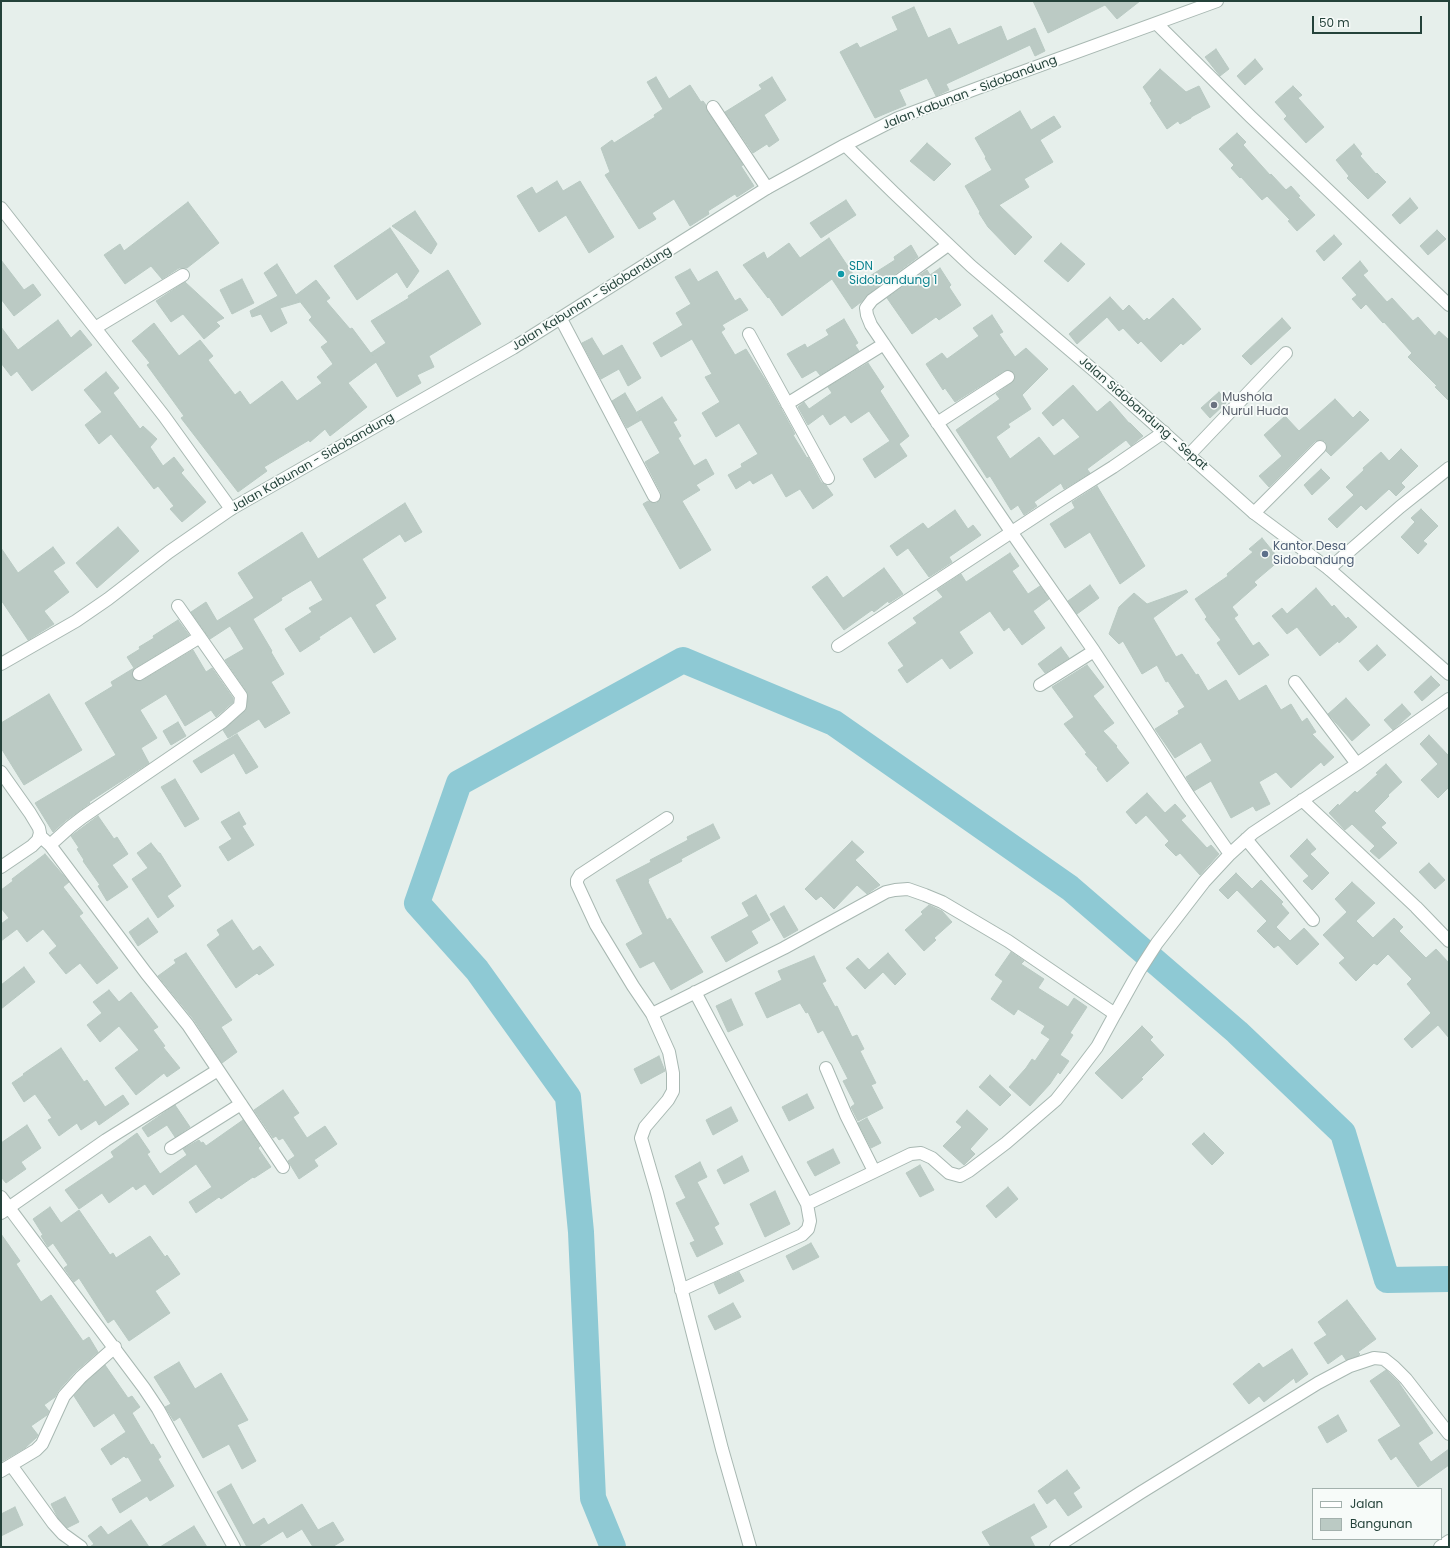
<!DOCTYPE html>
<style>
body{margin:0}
#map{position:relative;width:1450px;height:1548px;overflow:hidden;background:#e6efeb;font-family:Poppins,sans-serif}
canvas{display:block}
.frame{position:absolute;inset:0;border:2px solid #24423a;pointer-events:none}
.legend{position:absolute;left:1312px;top:1488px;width:130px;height:52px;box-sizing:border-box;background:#f7fbf9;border:1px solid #a3b1ad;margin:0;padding:5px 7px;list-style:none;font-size:12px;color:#24423a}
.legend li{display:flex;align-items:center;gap:8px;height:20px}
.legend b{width:20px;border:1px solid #a3b1ad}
.scale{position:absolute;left:1312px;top:16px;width:110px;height:18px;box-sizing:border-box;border:2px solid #24423a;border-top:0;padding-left:5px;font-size:12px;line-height:14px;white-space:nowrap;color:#24423a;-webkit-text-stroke:3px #f7fbf9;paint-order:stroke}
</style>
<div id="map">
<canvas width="1450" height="1548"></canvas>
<div class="frame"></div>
<ul class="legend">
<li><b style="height:5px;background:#fff"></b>Jalan</li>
<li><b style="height:11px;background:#bbcac4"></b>Bangunan</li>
</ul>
<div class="scale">50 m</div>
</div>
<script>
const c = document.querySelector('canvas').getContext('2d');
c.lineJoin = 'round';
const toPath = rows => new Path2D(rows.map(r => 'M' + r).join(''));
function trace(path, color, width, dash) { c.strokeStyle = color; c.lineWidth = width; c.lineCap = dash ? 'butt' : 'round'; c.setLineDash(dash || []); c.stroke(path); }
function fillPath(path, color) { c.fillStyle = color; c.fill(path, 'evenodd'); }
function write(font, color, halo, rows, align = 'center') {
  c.font = font + ' Poppins,sans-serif'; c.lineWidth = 3.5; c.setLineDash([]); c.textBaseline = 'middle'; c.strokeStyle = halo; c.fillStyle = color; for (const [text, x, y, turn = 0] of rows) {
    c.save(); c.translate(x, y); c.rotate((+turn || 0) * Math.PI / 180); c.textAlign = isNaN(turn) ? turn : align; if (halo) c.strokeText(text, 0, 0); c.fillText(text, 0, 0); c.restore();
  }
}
trace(toPath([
 [613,1547,593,1498,581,1232,568,1097,477,970,417,903,459,783,683,660,834,723,1070,888,1237,1032,1343,1133,1387,1280,1449,1279]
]), '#8ec9d4', 26);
const building = toPath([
 [1033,1,1140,1,1117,19,1105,5,1048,33,1033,1],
 [914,7,928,38,950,28,958,45,1001,26,1007,41,1035,28,1045,51,1035,56,1030,45,946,84,949,90,936,96,927,78,899,90,906,105,875,118,840,52,857,43,860,48,898,30,892,17,914,7],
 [1216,49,1229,69,1220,76,1205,57,1216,49],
 [1255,59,1263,69,1245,85,1237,76,1255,59],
 [1160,69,1186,92,1199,86,1210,107,1191,117,1191,118,1180,124,1178,121,1167,129,1150,103,1152,101,1143,87,1160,69],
 [656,77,669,99,690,85,701,102,703,101,706,105,707,111,743,165,741,166,754,186,737,197,735,194,708,211,709,214,690,226,674,199,652,213,656,219,639,229,605,175,610,172,601,148,612,140,614,143,655,117,654,115,663,109,647,82,656,77],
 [772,77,786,100,764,115,779,140,769,147,767,144,753,153,725,112,762,89,759,85,772,77],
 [1293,86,1302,95,1298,98,1324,127,1306,143,1284,119,1287,116,1275,102,1293,86],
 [1020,111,1031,130,1054,116,1061,127,1040,140,1053,162,1024,179,1029,187,999,205,1032,237,1015,255,988,227,979,213,980,212,965,186,992,170,985,158,986,157,975,138,1020,111],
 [1237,133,1246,142,1243,145,1270,175,1271,174,1286,190,1291,186,1300,196,1298,197,1315,215,1297,231,1288,221,1290,220,1267,196,1262,200,1241,177,1240,178,1231,168,1234,165,1219,149,1237,133],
 [927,143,951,164,934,181,910,161,927,143],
 [1354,144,1362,154,1360,156,1376,174,1377,173,1386,182,1368,199,1347,178,1349,176,1336,160,1354,144],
 [557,181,563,191,580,181,614,237,589,253,566,215,539,232,517,196,532,187,536,194,557,181],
 [1410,198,1418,208,1400,224,1392,215,1410,198],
 [846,200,856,215,821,238,810,223,846,200],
 [188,202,219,243,187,268,179,268,162,279,151,266,125,284,104,255,120,244,124,251,188,202],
 [415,211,437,244,431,254,392,226,415,211],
 [390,228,419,271,407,288,397,272,357,300,334,266,390,228],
 [1437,230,1446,239,1428,255,1420,246,1437,230],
 [1334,235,1342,244,1324,261,1316,251,1334,235],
 [829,238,859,283,895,260,894,257,911,245,918,257,868,294,861,302,852,309,832,279,782,316,769,297,768,298,743,265,764,252,767,259,789,243,800,258,829,238],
 [1061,243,1085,264,1068,282,1044,261,1061,243],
 [1,260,24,290,33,284,41,295,14,316,1,299,1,260],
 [1360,261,1368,271,1363,275,1387,302,1392,298,1413,321,1418,317,1435,336,1439,331,1449,340,1449,401,1435,387,1437,386,1408,357,1412,353,1384,322,1383,323,1366,304,1361,309,1352,299,1357,295,1342,278,1360,261],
 [277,264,296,295,316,280,330,298,326,301,350,329,352,328,373,356,371,353,386,343,371,321,409,298,408,296,448,270,481,324,429,356,434,367,417,375,421,383,397,397,376,362,348,383,367,407,330,436,325,429,310,442,309,440,264,467,267,471,238,492,181,418,184,416,147,365,150,363,132,341,154,323,179,356,200,340,213,356,208,360,235,395,240,391,250,405,282,381,297,401,322,383,317,377,333,364,321,347,328,342,309,320,312,317,298,299,300,302,280,308,287,323,271,332,261,314,252,317,250,311,278,296,264,273,277,264],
 [940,268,951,285,949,287,961,305,939,320,936,317,912,334,887,298,927,270,930,275,940,268],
 [690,269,698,282,717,271,735,301,740,298,748,310,722,325,725,329,721,332,735,355,746,349,766,381,795,434,793,435,807,458,808,457,821,482,826,485,833,495,813,509,800,489,786,497,772,473,753,484,750,480,736,489,728,475,742,467,741,464,758,454,739,423,716,437,702,413,720,402,705,377,712,374,692,339,661,357,653,343,683,325,676,313,691,304,675,277,690,269],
 [242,279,254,303,232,314,220,290,242,279],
 [185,282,224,318,216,322,220,326,204,339,183,314,171,322,156,301,185,282],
 [1110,297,1123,311,1129,305,1144,321,1147,318,1149,320,1173,298,1201,329,1183,345,1181,343,1161,362,1141,341,1138,344,1123,328,1119,331,1107,317,1077,344,1069,334,1110,297],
 [992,315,1003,332,999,334,1015,357,1026,348,1048,369,1022,395,1031,409,1008,424,1010,427,996,437,1010,459,1039,437,1054,456,1080,437,1063,418,1053,426,1042,413,1073,385,1097,412,1110,401,1129,423,1130,423,1143,436,1131,446,1126,440,1087,469,1090,473,1064,489,1061,483,1034,502,1037,506,1024,515,1018,505,1011,510,990,476,987,478,956,430,1000,399,996,394,1014,381,1015,376,1014,373,1008,370,1004,371,955,402,945,388,943,390,926,364,942,353,947,359,979,336,973,328,992,315],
 [1282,318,1291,328,1251,365,1242,356,1282,318],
 [844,319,858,343,855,345,859,351,820,375,816,370,802,378,787,354,805,344,807,348,829,335,826,330,844,319],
 [58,320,71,338,80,330,92,345,32,391,17,371,11,376,1,363,1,327,18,350,58,320],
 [592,338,603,356,622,345,641,378,628,386,619,369,601,379,582,343,592,338],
 [868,363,884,387,880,391,909,436,899,444,907,456,875,478,863,459,890,441,869,411,851,423,845,415,830,425,823,414,808,425,798,407,804,402,809,409,832,393,828,387,868,363],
 [106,372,119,388,113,393,140,429,143,426,157,439,150,447,163,466,174,457,184,470,181,473,206,502,182,522,170,509,174,506,158,486,154,489,111,434,99,444,85,425,102,412,84,390,106,372],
 [1219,392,1227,402,1210,418,1201,408,1219,392],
 [625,393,641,420,627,428,612,401,625,393],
 [662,397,677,420,673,422,681,436,678,438,694,466,706,459,714,474,696,485,700,490,682,501,711,550,680,569,643,504,648,501,653,503,657,503,660,500,661,493,645,462,660,453,637,412,662,397],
 [1335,399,1353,418,1360,411,1369,420,1331,456,1326,451,1327,445,1325,441,1322,440,1315,441,1269,487,1259,476,1282,456,1264,435,1285,416,1299,431,1335,399],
 [1401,449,1418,466,1401,483,1405,487,1396,496,1389,489,1366,510,1361,505,1337,528,1328,519,1354,495,1346,487,1364,470,1363,468,1381,452,1389,461,1401,449],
 [1321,469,1330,478,1312,495,1304,485,1321,469],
 [1097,486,1145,566,1120,584,1090,532,1065,548,1050,524,1075,508,1072,502,1097,486],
 [405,503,422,532,405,542,400,534,362,559,386,598,375,605,396,639,374,653,351,616,319,637,320,639,300,652,285,629,312,612,309,608,323,600,311,580,281,598,282,600,253,619,272,651,271,652,284,674,271,682,290,713,265,728,259,719,228,738,223,730,245,711,247,707,248,697,247,692,225,660,244,649,230,626,210,639,191,612,206,602,217,621,254,598,238,573,302,532,318,559,405,503],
 [1421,509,1438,526,1423,541,1427,544,1418,554,1401,537,1415,522,1411,518,1421,509],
 [955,510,968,529,973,525,981,535,949,557,952,562,929,577,908,548,897,556,890,546,923,523,928,529,955,510],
 [118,527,139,551,97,588,76,563,118,527],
 [1262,538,1280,560,1254,582,1257,585,1232,607,1238,615,1234,618,1253,646,1259,642,1269,655,1239,675,1217,643,1221,640,1205,619,1207,617,1195,599,1228,576,1227,574,1253,552,1249,549,1262,538],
 [53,547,65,563,53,571,69,592,44,611,54,624,28,640,1,600,1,548,18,573,53,547],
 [1010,553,1019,566,1012,571,1028,594,1040,586,1049,599,1033,611,1045,628,1022,645,1009,627,1004,631,990,611,959,632,973,653,950,669,942,658,907,683,898,670,904,666,888,643,917,623,913,618,943,597,937,590,961,574,966,582,1010,553],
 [884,568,903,594,889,603,888,601,874,612,872,610,844,630,812,587,827,576,843,598,884,568],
 [1090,585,1099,598,1077,614,1068,601,1090,585],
 [1316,588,1332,607,1334,605,1346,619,1348,617,1357,627,1339,643,1338,641,1320,656,1297,627,1287,634,1272,616,1282,608,1287,614,1316,588],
 [1186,590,1188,592,1153,618,1176,657,1182,654,1196,675,1198,674,1208,691,1226,680,1239,701,1266,685,1281,710,1291,704,1302,722,1307,718,1316,732,1312,734,1334,757,1324,766,1321,762,1291,788,1276,772,1259,782,1270,804,1256,811,1253,806,1231,818,1211,781,1194,791,1186,777,1212,761,1201,742,1175,758,1155,729,1179,714,1178,711,1185,707,1168,681,1166,682,1157,665,1142,674,1123,641,1119,644,1109,634,1119,607,1134,593,1147,604,1186,590],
 [178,620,189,635,135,668,132,674,133,678,139,681,143,680,193,650,206,672,212,668,233,698,233,702,216,717,211,710,185,726,166,694,140,710,157,738,141,748,149,763,89,802,90,803,65,821,53,832,35,803,116,755,85,703,113,686,111,682,134,668,127,657,140,649,139,647,154,638,153,636,178,620],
 [1377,645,1386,655,1368,671,1359,661,1377,645],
 [1061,647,1069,658,1045,673,1038,664,1061,647],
 [1087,665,1104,687,1093,696,1114,723,1103,731,1117,746,1116,747,1129,763,1107,782,1097,769,1098,768,1085,754,1087,753,1064,724,1074,717,1052,687,1087,665],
 [1431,676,1440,685,1422,701,1414,692,1431,676],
 [49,694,82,750,24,785,1,748,1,723,49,694],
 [1346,698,1370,725,1352,741,1328,714,1346,698],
 [1402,704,1411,714,1393,730,1384,720,1402,704],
 [178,722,186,736,171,745,163,731,178,722],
 [237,734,258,767,246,774,234,753,201,773,193,761,237,734],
 [1429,735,1448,755,1449,754,1449,787,1438,798,1421,780,1438,764,1420,744,1429,735],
 [1386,764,1402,782,1388,795,1389,796,1374,811,1386,823,1381,827,1397,843,1379,859,1370,851,1375,846,1352,824,1345,830,1329,813,1338,804,1339,806,1355,791,1357,793,1378,774,1376,773,1386,764],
 [175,779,199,819,185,827,161,787,175,779],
 [1147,793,1165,813,1175,804,1186,816,1181,820,1207,848,1211,845,1219,854,1200,875,1180,853,1176,856,1165,845,1169,841,1146,815,1136,824,1126,812,1147,793],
 [239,812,246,824,242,826,254,845,228,861,219,847,232,839,221,822,239,812],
 [98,816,114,839,117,837,128,854,112,865,128,887,107,901,98,886,100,885,83,861,84,860,77,849,79,848,71,836,98,816],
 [713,824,720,838,681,859,682,861,648,879,649,881,648,882,667,920,670,918,703,972,671,990,654,961,640,968,626,944,643,934,616,880,651,862,650,860,688,840,687,837,713,824],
 [1307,839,1316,849,1310,854,1329,873,1312,890,1303,881,1309,876,1290,856,1307,839],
 [852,841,864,852,855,860,880,885,867,894,857,885,834,909,821,896,816,900,805,889,852,841],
 [151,843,159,853,160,853,181,886,167,896,174,906,158,918,132,879,148,868,137,853,151,843],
 [45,854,69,882,63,887,83,913,79,916,118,968,97,984,80,963,66,974,49,953,57,946,43,929,27,942,17,929,1,941,1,924,9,918,1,908,1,890,13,881,12,879,45,854],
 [1429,863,1445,880,1435,889,1419,872,1429,863],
 [1236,873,1252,889,1261,880,1283,902,1281,904,1289,913,1276,927,1290,941,1304,928,1319,944,1297,965,1278,945,1274,948,1257,931,1267,921,1237,890,1228,899,1219,890,1236,873],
 [1352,882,1375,903,1356,921,1373,938,1394,918,1403,927,1399,931,1426,958,1436,949,1449,963,1449,1038,1438,1025,1412,1048,1404,1039,1431,1013,1407,984,1412,979,1388,954,1377,965,1374,963,1356,981,1339,963,1345,958,1323,935,1347,912,1335,899,1352,882],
 [756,895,770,920,751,931,758,943,726,962,711,937,749,916,742,903,756,895],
 [929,905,942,911,952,922,934,938,936,940,924,951,905,930,923,914,921,912,929,905],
 [784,906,798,930,784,938,770,914,784,906],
 [148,918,158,932,138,946,129,932,148,918],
 [232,920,253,951,260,946,274,965,259,975,257,973,236,988,207,945,220,935,217,930,232,920],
 [1011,952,1024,961,1021,964,1044,979,1038,988,1068,1007,1074,998,1087,1007,1070,1033,1073,1035,1060,1055,1069,1061,1060,1074,1058,1072,1050,1084,1030,1106,1009,1087,1026,1068,1032,1059,1035,1061,1050,1039,1041,1033,1045,1026,1018,1009,1014,1015,991,999,1003,981,995,975,1011,952],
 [186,953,232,1020,221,1027,237,1052,222,1063,194,1020,158,976,176,963,174,960,186,953],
 [888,953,906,974,895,985,883,972,865,989,846,968,858,958,869,970,888,953],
 [814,956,826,981,822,983,835,1007,837,1006,852,1037,857,1035,864,1049,860,1051,876,1083,871,1085,883,1108,858,1121,851,1107,855,1104,843,1081,848,1079,823,1030,818,1033,808,1012,806,1013,800,1003,767,1018,755,993,782,980,778,971,814,956],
 [24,967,35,982,1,1009,1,985,24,967],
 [109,990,119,1002,131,992,158,1027,153,1030,165,1046,163,1047,180,1068,167,1077,164,1073,136,1095,115,1068,139,1050,119,1026,100,1042,87,1025,102,1013,93,1002,109,990],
 [731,999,743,1025,728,1032,716,1006,731,999],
 [1142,1026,1153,1037,1150,1040,1164,1055,1141,1078,1143,1079,1122,1099,1095,1073,1142,1026],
 [61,1048,84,1082,87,1080,105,1107,123,1095,129,1104,99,1125,96,1120,81,1130,77,1123,59,1136,48,1120,52,1118,35,1094,24,1102,12,1083,24,1075,23,1074,61,1048],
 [659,1056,665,1071,641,1084,634,1069,659,1056],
 [990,1075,1011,1095,1000,1106,979,1087,990,1075],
 [283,1090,299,1113,293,1117,307,1138,325,1126,337,1144,314,1160,318,1166,299,1179,288,1161,295,1156,283,1138,279,1140,276,1136,273,1138,254,1110,283,1090],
 [807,1094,814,1108,789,1121,782,1107,807,1094],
 [175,1105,190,1127,175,1137,167,1125,148,1137,142,1128,175,1105],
 [731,1107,738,1121,713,1135,706,1120,731,1107],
 [967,1110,988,1129,970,1149,975,1154,964,1165,943,1146,962,1127,956,1122,967,1110],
 [867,1118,881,1143,871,1148,858,1123,867,1118],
 [243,1120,260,1146,258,1148,271,1167,254,1178,253,1177,221,1199,219,1197,196,1213,189,1202,212,1187,196,1164,153,1195,145,1184,136,1190,133,1186,109,1203,102,1193,79,1209,65,1190,114,1157,111,1152,137,1133,150,1152,147,1154,160,1174,187,1155,183,1149,199,1140,201,1143,203,1142,206,1146,243,1120],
 [27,1125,41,1148,21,1162,26,1169,6,1183,1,1177,1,1143,27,1125],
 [1204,1133,1224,1153,1212,1165,1192,1144,1204,1133],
 [833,1149,840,1163,815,1176,807,1162,833,1149],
 [742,1156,749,1171,724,1184,717,1170,742,1156],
 [700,1162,707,1177,697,1182,719,1224,714,1227,723,1244,697,1257,690,1243,695,1241,676,1203,686,1198,675,1176,700,1162],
 [920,1165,934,1190,920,1197,906,1173,920,1165],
 [1008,1187,1018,1199,996,1218,986,1206,1008,1187],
 [775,1191,790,1224,765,1237,750,1204,775,1191],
 [50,1207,61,1223,79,1210,110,1255,113,1253,116,1258,150,1236,165,1257,167,1255,180,1274,155,1291,170,1313,129,1341,114,1319,108,1323,79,1278,74,1282,64,1268,68,1265,53,1243,48,1247,41,1236,43,1235,33,1219,50,1207],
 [1,1234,20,1261,16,1264,41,1302,51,1295,83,1341,89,1337,98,1352,75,1372,58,1391,55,1397,44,1405,49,1411,47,1415,31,1426,38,1435,36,1438,25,1448,1,1462,1,1234],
 [811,1243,819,1257,793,1270,786,1256,811,1243],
 [739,1272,744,1281,719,1294,714,1283,739,1272],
 [1347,1300,1376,1339,1358,1352,1360,1354,1358,1356,1346,1360,1342,1354,1328,1364,1314,1343,1327,1335,1318,1322,1347,1300],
 [733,1303,741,1317,715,1330,708,1316,733,1303],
 [1292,1349,1308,1374,1296,1383,1294,1378,1264,1402,1259,1396,1249,1404,1233,1384,1259,1363,1263,1368,1292,1349],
 [179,1362,195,1389,221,1373,248,1420,237,1425,256,1461,242,1469,229,1444,203,1458,180,1417,174,1421,167,1410,165,1407,171,1404,154,1377,179,1362],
 [105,1365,128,1398,132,1396,140,1407,132,1413,151,1445,153,1444,161,1457,158,1459,174,1486,150,1501,147,1496,120,1513,112,1499,142,1481,128,1457,126,1458,124,1456,111,1465,101,1449,126,1432,114,1413,94,1427,74,1396,86,1382,105,1365],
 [1386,1370,1399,1383,1433,1433,1418,1443,1431,1462,1449,1449,1449,1465,1418,1487,1396,1456,1391,1460,1378,1440,1401,1426,1370,1381,1386,1370],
 [1338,1415,1347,1431,1327,1443,1318,1427,1338,1415],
 [1067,1470,1080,1488,1073,1493,1082,1507,1068,1516,1055,1498,1047,1504,1038,1491,1067,1470],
 [231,1484,253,1525,264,1518,268,1525,302,1504,318,1530,333,1522,344,1540,332,1547,313,1547,302,1529,287,1538,283,1531,257,1547,247,1547,217,1492,231,1484],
 [65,1497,79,1522,67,1528,58,1518,51,1504,65,1497],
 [1034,1504,1047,1527,1030,1537,1035,1547,991,1547,982,1532,1034,1504],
 [15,1507,23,1525,1,1536,1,1514,15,1507],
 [131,1520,149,1547,90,1547,94,1544,88,1536,101,1526,108,1535,131,1520],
 [194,1526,207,1547,160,1547,194,1526]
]);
fillPath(building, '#bbcac4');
trace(building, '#b8c9c2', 1);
const minor = toPath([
 [1157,24,1251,117,1449,305],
 [713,107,767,188],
 [1,208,164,416,231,509],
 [948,245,872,300,866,308,867,315,871,325,1012,533,1094,651,1145,728,1189,796,1230,854],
 [561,319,654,496],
 [95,328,183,275],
 [749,334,828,478],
 [787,404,884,344],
 [937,423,1008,377],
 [1189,455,1286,353],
 [1254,513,1320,447],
 [1329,569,1400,507,1449,468],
 [838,646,1059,501,1113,467,1164,432],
 [139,674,200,637],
 [1295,682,1357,764],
 [1040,685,1094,651],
 [1302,800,1416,907,1449,941],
 [667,818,580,875,577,880,577,884,596,925,633,986,652,1014,669,1052,673,1073,673,1091,668,1100,645,1127,641,1138,657,1193,722,1449,750,1547],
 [40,836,50,845,146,973,188,1025,283,1167],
 [1246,839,1313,920],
 [50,845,70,827,83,817,222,722,240,706,241,696,178,606],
 [695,992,807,1204,911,1154,921,1153,932,1158,949,1173,960,1176,969,1171,1006,1143,1056,1100,1075,1076,1097,1047,1115,1014],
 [652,1014,784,948,886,892,895,890,908,889,925,895,942,902,1008,941,1115,1014,1139,971,1157,943,1204,882,1230,854,1253,833,1357,764,1449,699],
 [826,1068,846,1115,874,1171],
 [171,1148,241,1104],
 [1,1197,144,1388,158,1409,234,1547],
 [1,1213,106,1140,218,1070],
 [681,1290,802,1235,808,1229,810,1221,807,1204],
 [11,1465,53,1523,63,1534,81,1547],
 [1,1471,36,1450,42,1444,64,1396,81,1377,115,1347],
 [1056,1547,1140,1493,1318,1383,1350,1366,1374,1358,1384,1359,1394,1367,1406,1379,1449,1434],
 [1440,1547,1449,1541]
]);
const tertiary = toPath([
 [845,145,894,193,971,266,1098,374,1254,513,1329,569,1449,674],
 [1,664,76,621,108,599,169,552,231,509,513,348,767,188,845,145,898,118,978,88,1217,1],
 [1,772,30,813,39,828,40,833,38,840,32,846,1,867]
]);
trace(minor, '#a8b8b2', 14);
trace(tertiary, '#a8b8b2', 14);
trace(minor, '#fff', 12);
trace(tertiary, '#fff', 12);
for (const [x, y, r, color] of [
 [841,274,4,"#0f9aa8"],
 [1214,405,4,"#6b7280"],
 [1265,554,4,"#5c6f8a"]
]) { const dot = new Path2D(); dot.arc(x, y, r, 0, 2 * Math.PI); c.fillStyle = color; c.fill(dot); trace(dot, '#f7fbf9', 1.5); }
write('12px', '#24423a', '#f7fbf9', [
 ["Jalan Kabunan - Sidobandung",970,93,-21],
 ["Jalan Kabunan - Sidobandung",592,299,-32],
 ["Jalan Sidobandung - Sepat",1143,414,41],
 ["Jalan Kabunan - Sidobandung",313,463,-30]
]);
write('12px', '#0d838f', '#f7fbf9', [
 ["SDN",849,267],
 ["Sidobandung 1",849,281]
], 'left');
write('12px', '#5b616d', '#f7fbf9', [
 ["Mushola",1222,398],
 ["Nurul Huda",1222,412]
], 'left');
write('12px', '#4e5e75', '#f7fbf9', [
 ["Kantor Desa",1273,547],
 ["Sidobandung",1273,561]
], 'left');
</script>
